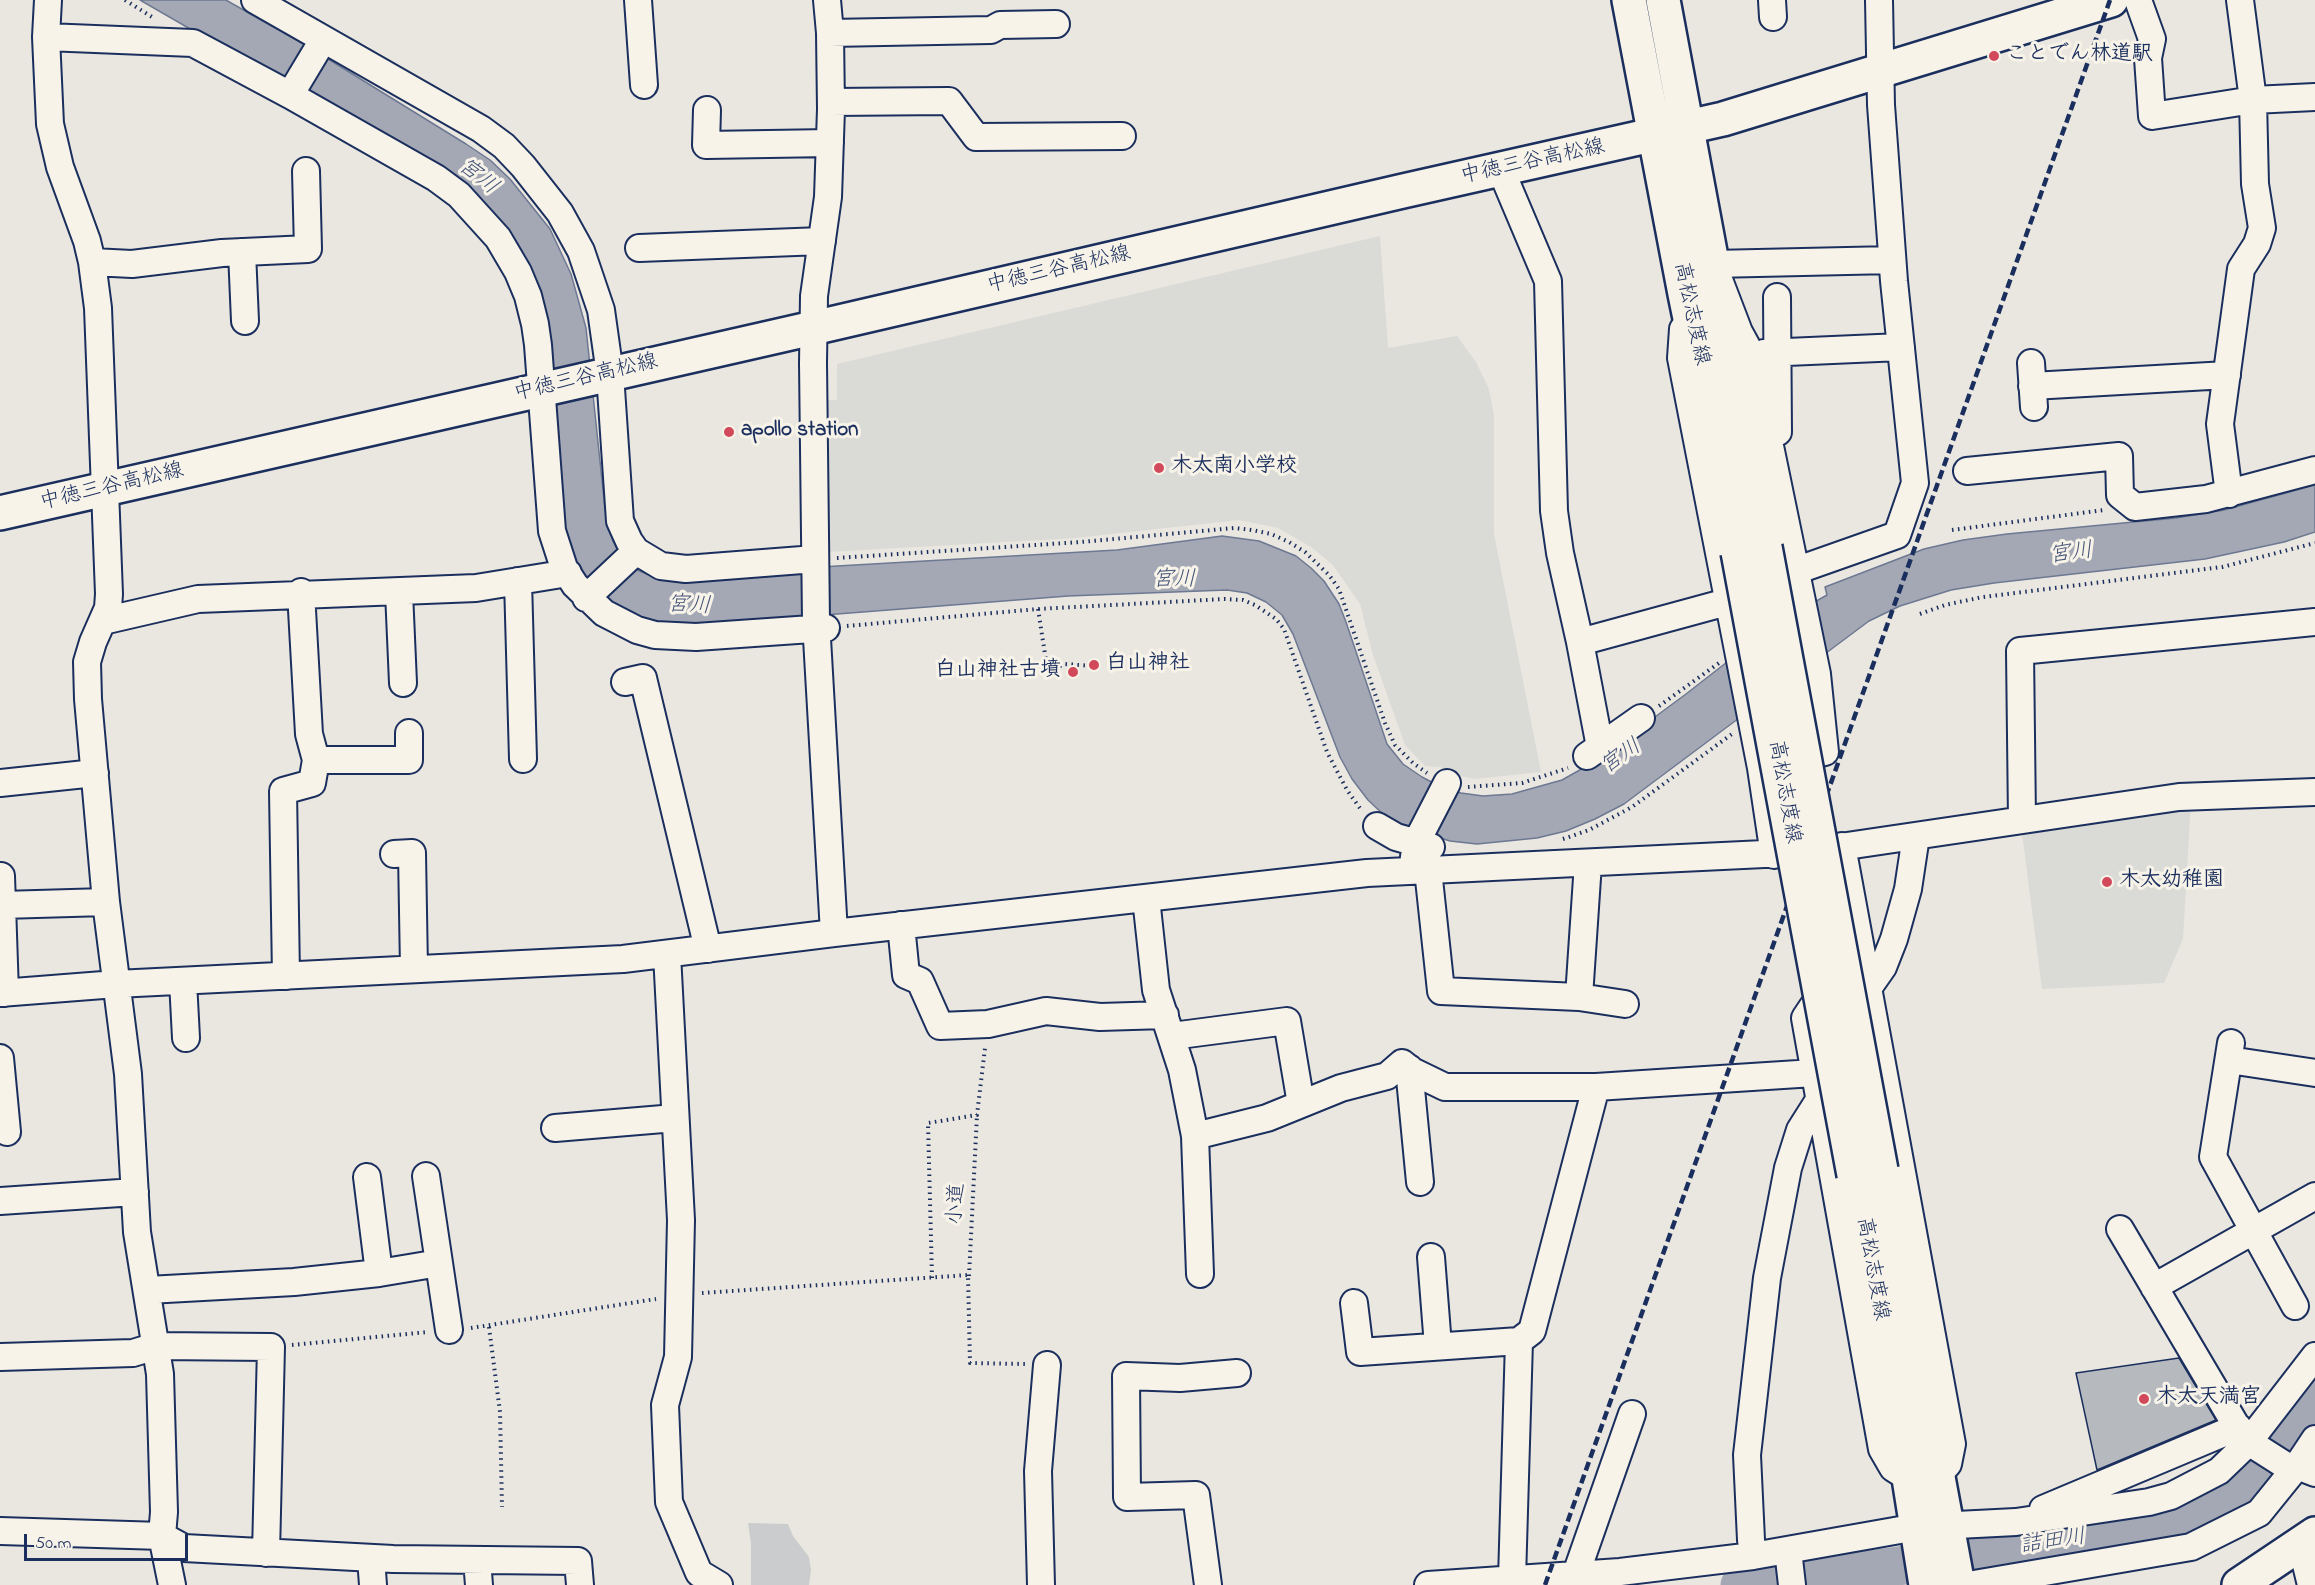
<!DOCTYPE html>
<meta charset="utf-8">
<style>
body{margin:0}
#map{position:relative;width:2315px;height:1585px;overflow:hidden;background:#eae7e0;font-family:"Indie Flower",sans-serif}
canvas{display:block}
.scale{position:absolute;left:24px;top:1534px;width:164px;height:27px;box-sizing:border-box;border:3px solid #1b2f5e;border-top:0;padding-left:8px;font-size:18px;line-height:21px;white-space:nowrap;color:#1b2f5e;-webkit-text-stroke:4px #f7f3e8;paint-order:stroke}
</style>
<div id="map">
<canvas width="2315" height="1585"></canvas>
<div class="scale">50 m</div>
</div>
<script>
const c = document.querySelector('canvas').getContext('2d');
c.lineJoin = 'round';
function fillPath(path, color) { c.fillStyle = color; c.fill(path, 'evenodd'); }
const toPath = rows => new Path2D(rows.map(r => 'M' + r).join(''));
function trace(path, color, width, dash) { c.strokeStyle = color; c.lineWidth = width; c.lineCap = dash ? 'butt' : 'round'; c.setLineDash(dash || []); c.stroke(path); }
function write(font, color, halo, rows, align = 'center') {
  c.font = font + ' "Indie Flower","Klee One",sans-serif'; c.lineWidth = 6; c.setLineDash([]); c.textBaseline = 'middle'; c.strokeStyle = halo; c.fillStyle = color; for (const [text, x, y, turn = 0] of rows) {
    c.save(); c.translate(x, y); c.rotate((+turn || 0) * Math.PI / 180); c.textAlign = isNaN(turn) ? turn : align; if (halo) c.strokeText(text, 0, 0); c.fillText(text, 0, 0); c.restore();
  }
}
fillPath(toPath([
 [1380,236,1388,348,1457,336,1476,362,1489,389,1494,416,1494,534,1541,772,1474,779,1461,776,1440,767,1425,766,1405,745,1373,655,1360,604,1332,564,1311,547,1278,528,1239,520,1075,538,827,552,824,400,837,400,837,364],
 [2191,801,2183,939,2164,983,2042,989,2021,825]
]), '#dadad6');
fillPath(toPath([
 [748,1523,788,1524,793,1536,809,1557,811,1570,809,1585,751,1585,751,1544]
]), '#cbcccd');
const water = toPath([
 [140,0,226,0,307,46,466,144,490,160,510,179,550,229,571,274,586,328,605,509,613,541,619,552,637,570,659,579,683,583,785,569,1117,550,1222,536,1259,541,1296,556,1311,568,1324,581,1339,604,1346,622,1387,744,1403,764,1422,777,1443,788,1461,793,1483,796,1512,794,1562,780,1594,762,1686,694,1745,648,1757,635,1827,595,1825,587,1924,549,1963,540,2007,534,2176,518,2224,510,2315,485,2315,532,2284,542,2205,559,1994,583,1951,590,1900,606,1869,621,1624,804,1595,819,1566,831,1537,838,1477,844,1450,841,1408,828,1386,817,1368,800,1352,779,1340,757,1293,634,1282,615,1266,602,1247,593,1227,590,1068,596,786,618,718,626,661,626,629,616,583,581,563,530,523,258,303,94,140,0]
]);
fillPath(water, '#a3a8b4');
trace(water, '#6d7892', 1.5);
trace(toPath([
 [1740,1585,1891,1567,2083,1539,2149,1528,2188,1516,2245,1486,2267,1462,2315,1398]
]), '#a3a8b4', 39);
const building = toPath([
 [2179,1358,2216,1420,2097,1470,2076,1373,2179,1358]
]);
fillPath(building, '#b6babf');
trace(building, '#1b2f5e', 1.5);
const street = toPath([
 [48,0,46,37,50,124,60,167,87,241,92,262,98,308,109,594,108,608,93,642,87,662,88,699,106,902,128,1074,137,1232,160,1374,164,1512,162,1536,172,1585],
 [255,0,481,129,504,146,523,166,560,213,581,251,601,310,610,374,620,521,629,541,636,551,661,566,686,569,815,559],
 [638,0,644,85],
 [827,0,830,33,831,109,828,197,814,296,813,363,816,621,834,933],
 [1772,0,1773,17],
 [2138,0,2152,39,2148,58,2152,116,2253,100,2315,97],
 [830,33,991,30,1000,25,1056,24],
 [46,37,193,43,290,95,436,178,459,195,498,238,518,272,528,296,535,324,538,345,552,531,564,568,575,585,604,613,637,630,655,635,696,637,826,628],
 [290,95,323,40],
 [831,102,949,101,976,137,1122,136],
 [707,110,706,145,830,143],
 [1501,170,1548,281,1554,511,1560,553,1580,642,1600,747],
 [639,248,822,241],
 [242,252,245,321],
 [92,262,132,264,222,253,308,249,306,171],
 [1777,297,1778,432],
 [1683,329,1681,358,1761,768],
 [1764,353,1901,347],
 [2031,363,2034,407],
 [2032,386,2227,375],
 [1967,471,2119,456,2120,495,2135,507,2206,499,2315,470],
 [2229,494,2220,424,2241,269,2257,244,2262,228,2255,184,2253,100,2240,0],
 [518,581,523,759],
 [399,592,403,683],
 [586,598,636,551],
 [103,621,198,599,476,588,568,573],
 [1580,642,1727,602,1795,571,1897,535,1915,483,1894,281,1881,105,1879,0],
 [625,682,643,678,708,949],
 [1587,756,1641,718],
 [316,760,409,760,409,733],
 [0,783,95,773],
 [2022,820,2020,651,2315,622],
 [1377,826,1396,837,1431,847],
 [1842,846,1952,1444,1948,1464,1937,1476],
 [394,854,412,853,414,969],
 [1774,855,1761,768,1825,752,1817,674,1751,354,1739,332,1713,264,1892,260],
 [1428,870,1441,991,1579,997,1625,1004],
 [1412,871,1416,843,1447,783],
 [1,876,2,905,106,902],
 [1146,898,1156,990,1182,1070,1195,1136,1267,1118,1341,1088,1387,1076,1402,1063,1412,1071,1445,1087,1596,1087],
 [2,905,5,993],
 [901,925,906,975,920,981,940,1026,988,1024,1046,1011,1100,1017,1165,1015],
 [667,954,681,1220,678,1357,665,1405,669,1502,699,1573,719,1585],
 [286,976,283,791,312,783,316,760,309,734,301,592],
 [183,981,186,1038],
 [0,993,116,984,623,959,834,933,1367,873,1806,852,2179,797,2315,792],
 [1579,997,1588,863],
 [1172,1036,1287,1021,1301,1104],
 [2231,1043,2213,1157,2295,1306],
 [0,1058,7,1132],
 [2229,1060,2315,1073],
 [1409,1068,1420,1182],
 [555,1128,675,1118],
 [1195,1136,1200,1274],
 [426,1176,439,1263],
 [367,1177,379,1273],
 [0,1201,135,1192],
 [2120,1229,2247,1444,2255,1446,2288,1467,2297,1466,2315,1473],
 [1431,1257,1438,1346],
 [2154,1287,2315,1196],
 [148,1290,294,1282,379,1273,439,1263,449,1330],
 [1354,1303,1360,1352,1519,1341],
 [0,1357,133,1353,156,1346,271,1347,266,1553],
 [1909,1478,1893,1468,1882,1449,1805,1018,1813,1006,1869,987,1883,967,1894,939,1908,889,1916,836],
 [2043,1509,2238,1427],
 [0,1531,162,1536,184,1548,393,1559,578,1561,580,1585],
 [2301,1544,2311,1585],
 [1788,1550,1792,1585],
 [1753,1556,1751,1540,1747,1455,1767,1278,1788,1168,1800,1130,1819,1100],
 [371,1558,373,1585],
 [477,1560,479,1585],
 [1576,1574,1632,1414],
 [1512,1579,1519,1341,1532,1331,1596,1087,1814,1073],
 [1041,1585,1038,1471,1047,1365],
 [1208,1585,1196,1495,1127,1497,1126,1376,1180,1378,1237,1373],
 [1428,1585,1620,1572,1753,1556,1917,1527,2016,1522,2149,1502,2171,1496,2219,1471,2247,1444,2315,1356],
 [1968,1585,2191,1547,2259,1513,2297,1466,2315,1439]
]);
const secondary = toPath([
 [1629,0,1685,294,1738,552],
 [1663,0,1765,547],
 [1881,1170,1958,1585],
 [1854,1175,1909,1478,1926,1585],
 [2239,1585,2315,1534]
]);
const primary = toPath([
 [0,513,813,328,1403,191,1723,119,2111,0]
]);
trace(street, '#1b2f5e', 30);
trace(secondary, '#1b2f5e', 38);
trace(primary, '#1b2f5e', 38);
trace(toPath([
 [125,0,152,17],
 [1952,530,2104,510],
 [837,558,1081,542,1234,528,1252,530,1271,534,1289,542,1305,552,1329,575,1339,589,1385,723,1395,745,1413,763,1427,773],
 [1038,609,1047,667,1055,668,1065,664,1092,666],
 [1920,614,1945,605,1983,597,2222,567,2315,543],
 [847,626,1038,609,1224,599,1243,600,1255,605,1276,619,1284,629,1327,752,1347,790,1362,811],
 [1659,706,1719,663],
 [1468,787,1522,783,1568,768],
 [1563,839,1589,830,1632,807,1732,734],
 [969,1276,977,1115],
 [932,1278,928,1123,977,1115,985,1048],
 [702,1293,968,1275,970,1363,1025,1364],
 [489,1327,500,1412,502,1507],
 [471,1328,656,1299],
 [292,1345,428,1332]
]), '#1b2f5e', 4, [1.5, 4.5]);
trace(street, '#f7f3e8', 26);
trace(secondary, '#f7f3e8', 33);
trace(primary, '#f7f3e8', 33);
trace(toPath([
 [1545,1585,2110,0]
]), '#1b2f5e', 4.5, [9, 4.5]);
const secondaryBridge = toPath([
 [1765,547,1881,1170],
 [1738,552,1854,1175]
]);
trace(secondaryBridge, '#1b2f5e', 38, []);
trace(secondaryBridge, '#f7f3e8', 33);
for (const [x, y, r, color] of [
 [1994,56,6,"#d1495b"],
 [729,432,6,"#d1495b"],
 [1159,468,6,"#d1495b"],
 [1094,665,6,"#d1495b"],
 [1073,672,6,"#d1495b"],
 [2107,882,6,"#d1495b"],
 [2144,1399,6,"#d1495b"]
]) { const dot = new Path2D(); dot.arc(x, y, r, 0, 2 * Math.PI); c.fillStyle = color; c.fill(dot); trace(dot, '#f7f3e8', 2); }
write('bold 21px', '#1b2f5e', '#f7f3e8', [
 ["ことでん林道駅",2006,56],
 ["apollo station",741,432],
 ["木太南小学校",1171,468],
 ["白山神社",1106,665],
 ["白山神社古墳",1061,672,"right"],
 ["木太幼稚園",2119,882],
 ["木太天満宮",2156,1399]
], 'left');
write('21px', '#1b2f5e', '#f7f3e8', [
 ["中徳三谷高松線",1533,163,-12],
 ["中徳三谷高松線",1059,271,-13],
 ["高松志度線",1690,314,78],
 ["中徳三谷高松線",586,379,-13],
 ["中徳三谷高松線",112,488,-13],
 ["高松志度線",1783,792,80],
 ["小道",958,1204,-87],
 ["高松志度線",1871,1269,80]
]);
write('italic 22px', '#445378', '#f7f3e8', [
 ["宮川",477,178,39],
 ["宮川",2071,555,-7],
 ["宮川",1174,581],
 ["宮川",689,607,3],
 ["宮川",1622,758,-35],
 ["詰田川",2053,1543,-8]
]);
</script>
